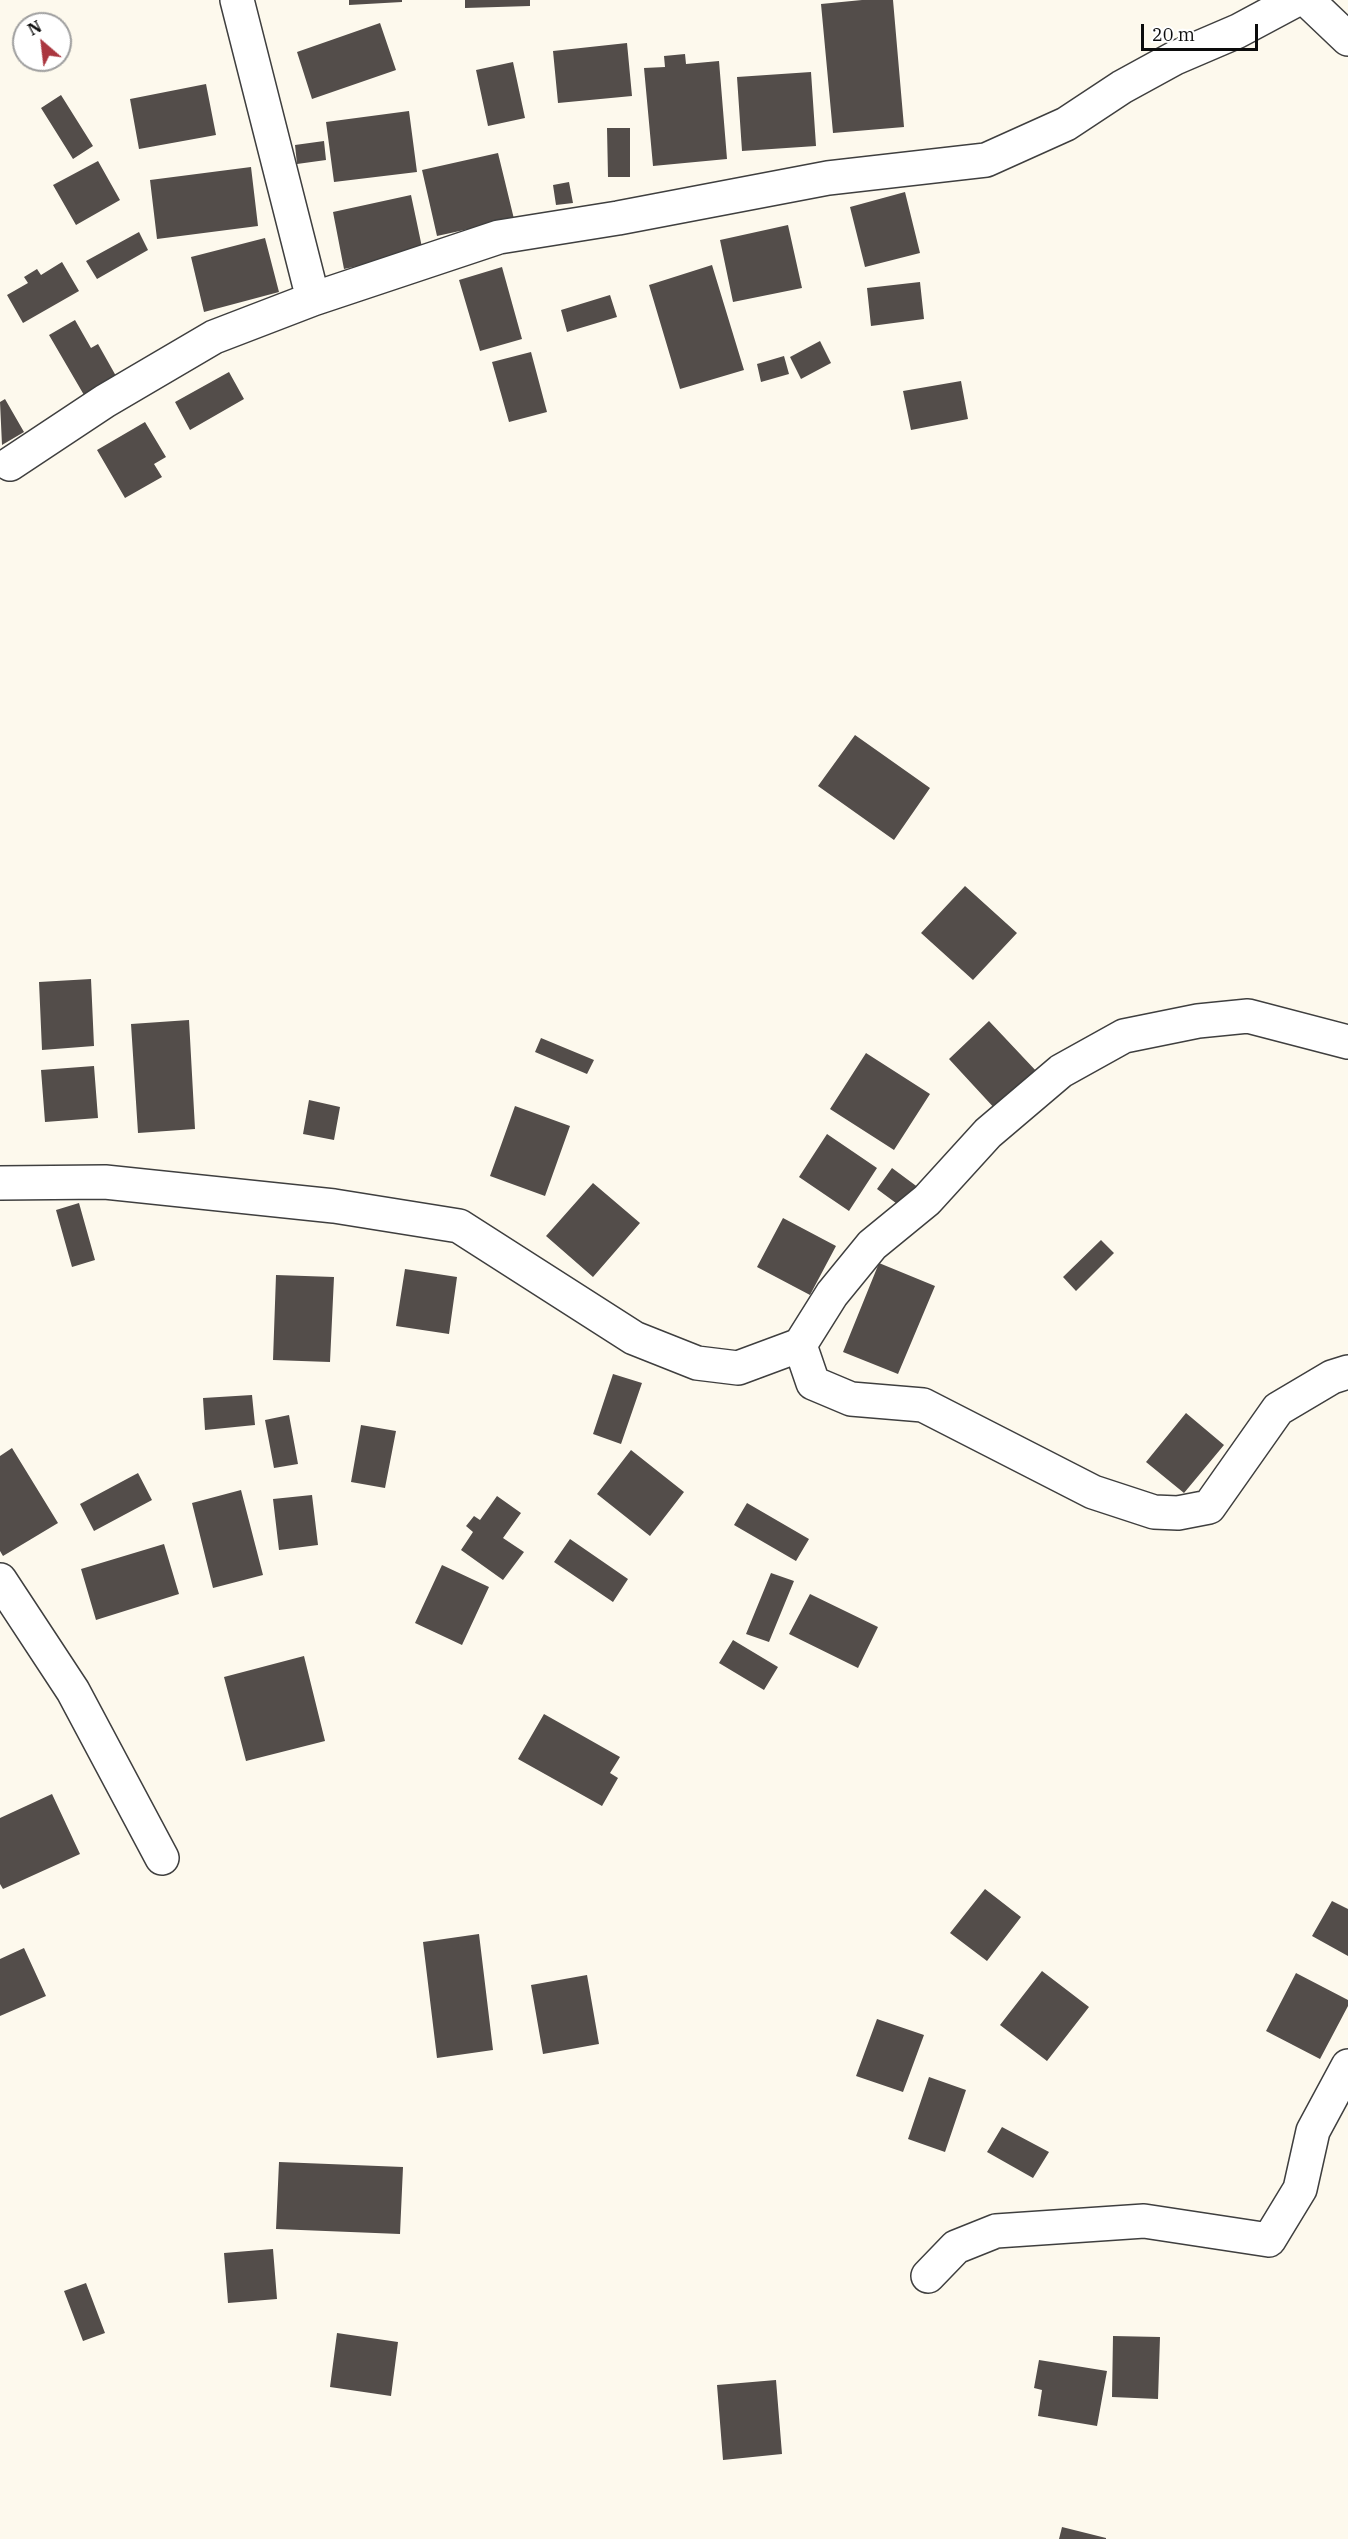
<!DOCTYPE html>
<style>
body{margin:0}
#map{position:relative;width:1348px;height:2539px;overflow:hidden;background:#fdf9ed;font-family:"IBM Plex Serif",serif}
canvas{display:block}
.north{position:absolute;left:12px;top:12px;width:60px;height:60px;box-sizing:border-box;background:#fff;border:2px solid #9e9e9e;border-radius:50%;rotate:332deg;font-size:16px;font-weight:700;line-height:24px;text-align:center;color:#0c0c0c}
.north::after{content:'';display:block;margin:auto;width:21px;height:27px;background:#aa363f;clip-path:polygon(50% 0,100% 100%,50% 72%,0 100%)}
.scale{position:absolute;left:1141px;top:24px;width:117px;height:27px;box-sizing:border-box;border:3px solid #0c0c0c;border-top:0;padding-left:8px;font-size:18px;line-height:21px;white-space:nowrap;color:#0c0c0c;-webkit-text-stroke:4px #fff;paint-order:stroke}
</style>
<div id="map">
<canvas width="1348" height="2539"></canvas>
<div class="north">N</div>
<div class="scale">20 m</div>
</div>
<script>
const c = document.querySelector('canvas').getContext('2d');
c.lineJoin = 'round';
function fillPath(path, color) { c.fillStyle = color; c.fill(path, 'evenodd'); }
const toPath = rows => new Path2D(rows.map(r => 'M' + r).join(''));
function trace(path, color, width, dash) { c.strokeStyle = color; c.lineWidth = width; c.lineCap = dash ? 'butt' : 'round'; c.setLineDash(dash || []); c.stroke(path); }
fillPath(toPath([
 [349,0,402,0,402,2,349,5],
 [465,0,530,0,530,6,465,8],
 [862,0,893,0,904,127,833,133,821,4],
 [380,23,396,70,312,99,297,52],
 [627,43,632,96,558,103,553,51],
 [685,54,686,64,719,61,727,159,653,166,644,68,665,67,664,56],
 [513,62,525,118,488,126,476,70],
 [811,72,816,146,742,151,737,77],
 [206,84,216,135,139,149,130,99],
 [61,95,93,146,73,159,41,108],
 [409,111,417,172,334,182,326,122],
 [607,128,630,128,630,177,608,177],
 [324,141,326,160,297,164,295,145],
 [498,153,514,219,437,236,422,170],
 [98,161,120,200,76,225,53,185],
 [251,167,258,226,157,239,150,180],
 [569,182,573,203,556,205,553,185],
 [905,192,920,253,865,267,850,207],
 [411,195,423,252,344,269,333,212],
 [788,225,802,288,733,302,720,240],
 [139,232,148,250,97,279,86,261],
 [265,238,279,292,204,312,191,257],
 [62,262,79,291,23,323,7,295,28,283,24,277,37,269,41,275],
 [712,265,744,370,680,389,649,285],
 [502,267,522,339,480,351,459,280],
 [920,282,924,319,871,326,867,288],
 [610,295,617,317,567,332,561,310],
 [75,320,91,348,98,344,116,376,84,395,49,335],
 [820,341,831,363,801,379,790,357],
 [531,352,547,412,509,422,492,362],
 [784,356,789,374,761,382,757,364],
 [229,372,244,399,190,430,175,402],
 [961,381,968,419,911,430,903,391],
 [5,399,24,432,2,445,0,402],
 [145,422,166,457,154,464,162,477,125,498,97,450],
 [855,735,930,788,894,840,818,786],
 [965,886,1017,933,973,980,921,933],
 [91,979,94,1046,42,1050,39,982],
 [189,1020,195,1129,138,1133,131,1024],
 [989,1021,1038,1073,997,1111,949,1059],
 [541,1038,594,1060,587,1074,535,1052],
 [866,1053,930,1094,894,1150,830,1109],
 [94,1066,98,1118,45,1122,41,1070],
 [309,1100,340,1107,334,1140,303,1134],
 [515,1106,570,1126,545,1196,490,1176],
 [827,1134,877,1168,849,1211,799,1177],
 [892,1168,919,1188,904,1209,877,1189],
 [593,1183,640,1223,593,1277,546,1236],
 [79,1203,95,1260,72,1267,56,1210],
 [783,1218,836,1246,810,1295,757,1267],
 [1101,1240,1114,1253,1076,1291,1063,1277],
 [879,1263,935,1286,898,1374,843,1352],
 [405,1269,457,1277,449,1334,396,1326],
 [276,1275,334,1277,330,1362,273,1360],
 [613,1374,642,1383,621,1444,593,1434],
 [252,1395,255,1425,205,1430,203,1398],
 [1186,1413,1224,1445,1184,1493,1146,1462],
 [289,1415,298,1464,274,1468,265,1420],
 [361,1425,396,1431,385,1488,351,1482],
 [12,1448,58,1523,3,1556,0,1551,0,1456],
 [631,1450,684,1492,650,1536,597,1494],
 [138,1473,152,1500,94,1531,80,1504],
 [241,1490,263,1575,213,1588,192,1503],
 [312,1495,318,1545,279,1550,273,1499],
 [497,1496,521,1513,503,1538,524,1552,503,1580,461,1550,473,1532,466,1526,474,1516,480,1520],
 [747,1503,809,1539,796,1561,734,1525],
 [570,1539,628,1579,613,1602,554,1562],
 [164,1544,179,1594,96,1620,81,1569],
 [442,1565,489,1587,462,1645,415,1623],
 [771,1573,794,1581,769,1642,746,1634],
 [810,1594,878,1627,858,1668,789,1634],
 [733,1640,778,1667,764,1690,719,1663],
 [304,1656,325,1741,246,1761,224,1677],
 [544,1714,620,1757,610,1773,618,1778,602,1806,518,1759],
 [52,1794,80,1854,3,1889,0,1884,0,1818],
 [985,1889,1021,1917,987,1961,950,1933],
 [1332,1901,1348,1909,1348,1956,1312,1936],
 [479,1934,493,2050,437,2058,423,1942],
 [24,1948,46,1996,0,2016,0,1959],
 [1042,1971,1089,2007,1047,2061,1000,2025],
 [1296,1973,1348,2000,1348,2006,1320,2059,1266,2031],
 [587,1975,599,2044,543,2054,531,1985],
 [877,2019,924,2035,903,2092,856,2076],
 [929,2077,966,2090,945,2152,908,2139],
 [1002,2127,1049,2152,1033,2178,987,2152],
 [279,2162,403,2167,400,2234,276,2229],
 [273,2249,277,2299,228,2303,224,2253],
 [86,2283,105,2333,83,2341,64,2291],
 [337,2333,398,2342,391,2396,330,2387],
 [1113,2336,1160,2337,1158,2399,1112,2397],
 [1039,2360,1107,2371,1097,2426,1038,2416,1042,2390,1034,2388],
 [776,2380,782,2454,723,2460,717,2385],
 [1062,2527,1106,2538,1106,2539,1059,2539]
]), '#534d4a');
const minor = toPath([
 [237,0,313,299],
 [1307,0,1348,39],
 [10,464,105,401,214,337,313,299,499,237,618,218,828,178,986,160,1066,124,1122,87,1175,58,1238,31,1296,0],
 [0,1183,105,1182,334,1206,459,1226,634,1338,697,1363,738,1368,800,1345,832,1294,872,1245,927,1200,988,1133,1061,1071,1124,1036,1198,1021,1248,1016,1348,1042],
 [800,1345,813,1383,851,1399,923,1405,1093,1492,1154,1512,1178,1513,1209,1507,1278,1409,1332,1377,1348,1372],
 [0,1580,73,1691,162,1858],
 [928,2276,956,2247,996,2231,1144,2221,1269,2240,1300,2189,1313,2131,1348,2066]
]);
trace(minor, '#3f3f3f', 36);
trace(minor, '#fff', 33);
</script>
